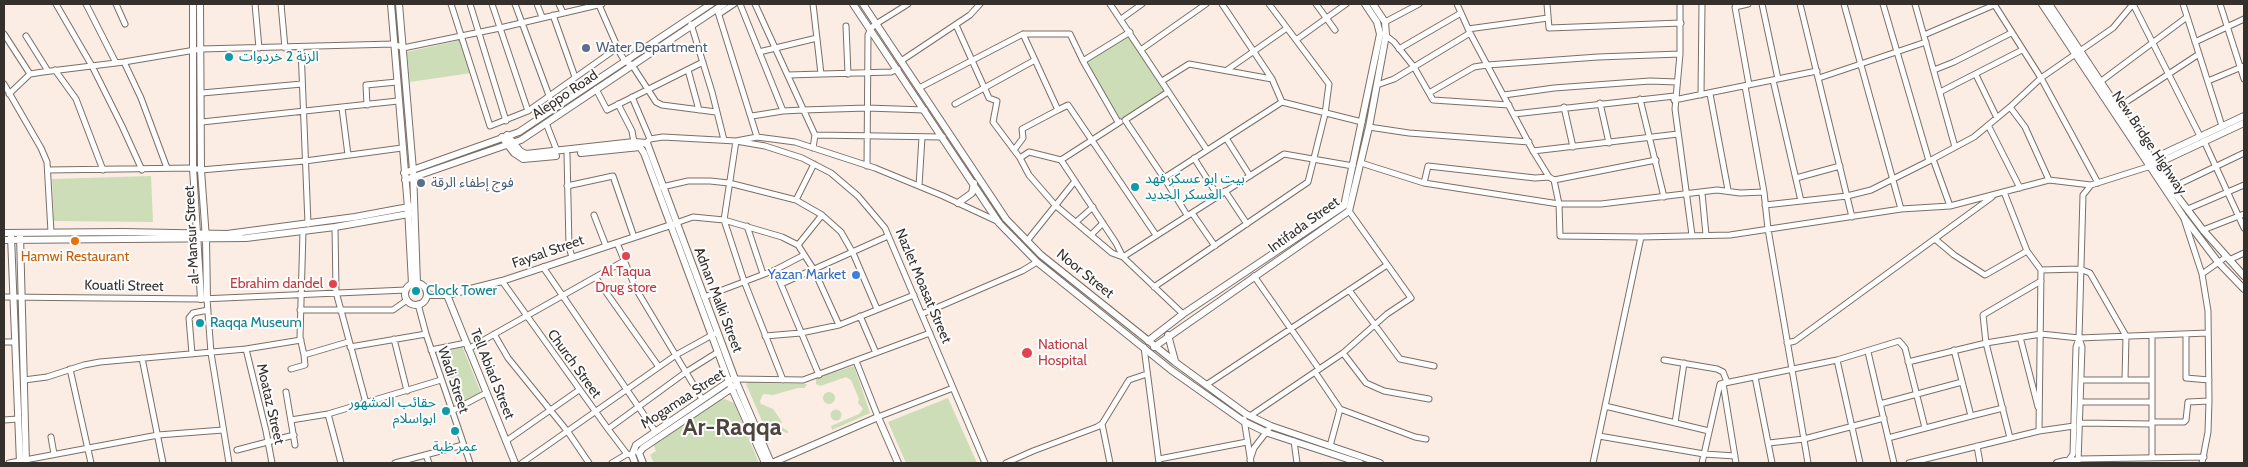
<!DOCTYPE html>
<meta charset="utf-8">
<style>
body{margin:0}
#map{position:relative;width:2248px;height:467px;overflow:hidden;background:#fbede4;font-family:Cabin,sans-serif}
canvas{display:block}
.frame{position:absolute;inset:0;border:5px solid #36302d;pointer-events:none}
</style>
<div id="map">
<canvas width="2248" height="467"></canvas>
<div class="frame"></div>
</div>
<script>
const c = document.querySelector('canvas').getContext('2d');
c.lineJoin = 'round';
function fillPath(path, color) { c.fillStyle = color; c.fill(path, 'evenodd'); }
const toPath = rows => new Path2D(rows.map(r => 'M' + r).join(''));
function trace(path, color, width, dash) { c.strokeStyle = color; c.lineWidth = width; c.lineCap = dash ? 'butt' : 'round'; c.setLineDash(dash || []); c.stroke(path); }
function write(font, color, halo, rows, align = 'center') {
  c.font = font + ' Cabin,"Noto Sans Arabic",sans-serif'; c.lineWidth = 4; c.setLineDash([]); c.textBaseline = 'middle'; c.strokeStyle = halo; c.fillStyle = color; for (const [text, x, y, turn = 0] of rows) {
    c.save(); c.translate(x, y); c.rotate((+turn || 0) * Math.PI / 180); c.textAlign = isNaN(turn) ? turn : align; if (halo) c.strokeText(text, 0, 0); c.fillText(text, 0, 0); c.restore();
  }
}
fillPath(toPath([
 [1129,34,1166,92,1119,121,1084,62],
 [461,40,471,73,410,82,407,52],
 [151,176,153,222,54,221,52,179],
 [462,346,481,393,457,406,438,351],
 [854,366,870,413,832,430,831,426,859,414,863,409,858,403,859,399,851,380,846,377,820,386,816,384,816,378],
 [749,381,756,383,807,384,805,388,798,388,773,395,763,394,760,401,761,404,773,409,782,422,780,426,788,431,788,433,769,428,762,421,746,384],
 '823 398a6 6 0 1 1 12 0a6 6 0 1 1-12 0Z',
 [948,398,977,463,906,463,888,422],
 [725,399,734,403,759,463,654,463,650,455,656,451,653,444,720,400],
 '830.5 415a5.5 5.5 0 1 1 11 0a5.5 5.5 0 1 1-11 0Z'
]), '#cdddb7');
const minor = toPath([
 [56,4,92,66,122,126,142,170],
 [86,4,116,63],
 [116,4,125,24],
 [255,4,259,48],
 [281,4,285,48],
 [451,4,490,126,528,111,617,48],
 [470,4,506,121],
 [492,4,528,111],
 [515,4,554,109],
 [537,4,542,17],
 [559,4,563,13],
 [740,4,783,111],
 [755,4,815,135,813,148],
 [813,4,821,74],
 [1110,4,1207,150],
 [1222,4,1272,79,1282,102],
 [1316,4,1335,30],
 [1457,4,1470,33,1533,151,1549,177,1554,180,1559,204,1560,236,1641,237,1730,235,1901,209,1950,206,2049,180,2091,185],
 [1547,4,1549,28,1681,23],
 [1680,4,1680,54,1675,109,1692,235],
 [1748,4,1735,7,1749,85],
 [1762,4,1778,79],
 [1800,4,1852,217],
 [1844,4,1901,209],
 [1883,4,1929,161],
 [1915,4,1955,147],
 [1994,4,2041,78,2098,183],
 [2183,4,2222,126],
 [2220,4,2244,79],
 [599,5,621,55,625,61,632,65,656,102,662,105,716,112],
 [717,9,757,137],
 [719,14,734,4],
 [553,15,575,77],
 [1121,19,1142,4],
 [1385,22,1419,4],
 [691,24,712,92,724,140],
 [956,25,989,98,997,101,993,122,1020,158,1029,175,1055,205,1112,253,1123,257,1284,154,1353,166],
 [846,26,848,74],
 [1468,29,1548,18],
 [4,34,30,74],
 [1023,34,1058,110,1068,105,1156,235],
 [1385,35,1394,42,1414,67,1433,100,1509,105],
 [1924,35,1994,5],
 [26,36,48,71],
 [1296,40,1346,4],
 [2195,42,2244,19],
 [301,48,308,224],
 [1142,49,1206,4],
 [1399,49,1461,13],
 [759,52,817,38],
 [901,61,970,15,980,4],
 [1083,61,1130,32],
 [124,62,141,98,167,168],
 [55,70,76,99,103,170],
 [688,70,699,110],
 [1227,70,1287,28],
 [1934,70,1954,62,2011,33],
 [788,75,891,72,898,69],
 [1976,75,1997,118],
 [1819,78,1926,42],
 [1773,80,1801,201],
 [1162,81,1189,64,1272,79],
 [2208,81,2244,66],
 [2100,82,2187,17],
 [4,84,41,148,47,162,51,232],
 [1377,85,1394,79,1470,33],
 [1745,86,1764,192,1768,229,1808,463],
 [919,88,1023,34,1070,34,1083,61,1118,122],
 [596,89,607,110,703,62],
 [1168,92,1125,120,1164,178,1282,102,1362,122],
 [1940,92,2022,50],
 [202,93,302,84],
 [1429,93,1474,67,1487,65,1598,57,1680,54],
 [9,94,30,74,43,72,124,62,201,49,394,44,403,48,500,28,602,4],
 [1710,94,1728,190],
 [1504,95,1554,88,1650,81,1677,82],
 [1701,95,1702,4],
 [632,97,650,139],
 [1640,99,1664,197],
 [1674,100,1817,71],
 [1600,103,1609,143],
 [618,104,632,131,634,142],
 [955,104,1035,60],
 [367,105,366,85,397,82],
 [1564,107,1573,147],
 [2010,107,2025,127,2049,180],
 [342,108,348,155],
 [2117,108,2199,54],
 [1514,114,1675,96],
 [752,116,783,111,803,110,867,108,925,110],
 [202,122,398,101],
 [546,123,557,151],
 [1988,125,2020,188],
 [1369,127,1409,133,1529,142],
 [815,135,943,137],
 [1226,138,1250,176],
 [2204,141,2244,228],
 [645,144,650,139,663,137,736,141,765,146,802,158,831,173,858,196,885,228,985,463],
 [1014,150,1023,138,1022,129,1058,110],
 [1533,151,1678,134],
 [567,154,569,247,572,257],
 [1020,158,1029,152,1061,160,1116,243,1123,257,1183,314],
 [1194,158,1218,196],
 [1933,159,1950,206],
 [1061,160,1120,122],
 [1361,163,1424,183,1559,204,1601,204,1717,190,1740,193,1764,192],
 [867,166,868,35,871,28,876,24,908,4],
 [48,170,193,168,201,170,305,161,402,148],
 [1164,178,1187,215],
 [1796,178,1840,166],
 [1554,180,1656,160],
 [1424,183,1428,166,1535,178,1549,177],
 [567,186,613,176,634,237],
 [919,186,922,137],
 [662,187,688,181,710,181,729,183,796,200,822,215,841,232,853,253,877,309],
 [2171,188,2244,153],
 [1225,191,1247,224],
 [2004,192,2027,251,2041,270,2039,431],
 [1702,193,1706,235],
 [796,200,814,164],
 [1765,205,1847,196,1871,190,1933,159,1974,137,2010,107,2041,78,2113,28,2133,4,2200,136],
 [2188,209,2244,185],
 [1192,213,1215,246],
 [594,215,606,246],
 [2184,219,2202,274,2208,311,2209,401,2208,432,2202,463],
 [1076,222,1093,207],
 [676,223,693,217,724,220,782,237,798,245,814,270,839,325],
 [747,226,763,274],
 [335,227,336,292,366,403],
 [2203,230,2244,214],
 [303,231,300,337,304,355],
 [1091,235,1103,223],
 [1935,239,1954,255,1985,275,2027,251],
 [1027,241,1075,181],
 [617,243,636,289,702,399],
 [798,245,822,215],
 [2229,260,2244,253],
 [543,267,655,431],
 [775,270,819,375],
 [2041,270,2080,269,2090,273,2126,336,2125,380],
 [2202,274,2226,257],
 [1254,276,1319,369],
 [596,278,659,367],
 [502,281,608,429,627,454,632,455],
 [781,284,888,236],
 [1154,287,1308,182,1325,114,1329,84,1269,4],
 [1349,290,1400,359,1434,366],
 [4,297,201,299,406,290],
 [704,297,775,270,804,255],
 [207,299,211,353,229,463],
 [418,304,426,334,470,463],
 [300,310,393,310,407,300],
 [922,314,1022,271,1037,262],
 [860,316,876,353],
 [494,334,508,358,568,432,589,463],
 [2186,334,2186,378,2209,380],
 [765,336,801,333,839,325,914,295],
 [2020,337,2038,407],
 [394,339,407,391],
 [4,342,15,342],
 [1787,343,1795,341,1992,197],
 [350,347,426,334],
 [1144,347,1159,463],
 [246,349,266,431,272,463],
 [468,349,624,261],
 [431,350,466,343],
 [1868,352,1894,463],
 [1343,353,1366,383,1384,391,1429,399],
 [192,354,189,318,193,313,208,310],
 [142,358,163,463],
 [1664,360,1717,369,1723,372,1727,382],
 [1837,360,1860,463],
 [856,361,878,417,953,388],
 [1908,362,1986,343,2041,334,2079,338,2208,333],
 [70,369,91,463],
 [291,369,305,365,304,355,348,342],
 [1315,372,1340,409,1415,437,1426,439],
 [1755,377,1772,463],
 [735,379,803,380,930,333],
 [24,380,47,377,84,365,100,362,246,349,301,340],
 [783,380,744,281,724,220,736,141,757,137,795,142,875,168,943,196,999,222],
 [2081,380,2152,380],
 [1723,383,1736,463],
 [1206,385,1387,265],
 [286,392,295,445],
 [2080,402,2152,402],
 [1880,404,1962,382],
 [1605,406,1709,431],
 [452,411,486,393],
 [328,414,341,463],
 [1250,416,1343,353,1387,314,1411,298,1349,211],
 [1971,416,2003,408],
 [1244,419,1251,463],
 [4,420,18,419],
 [291,420,328,414,441,380],
 [2152,422,2184,422,2186,420,2188,402,2209,401],
 [1675,423,1684,363],
 [2080,423,2152,424],
 [1102,424,1110,463],
 [608,429,686,372,718,352],
 [1599,436,1704,454,1735,456],
 [51,437,54,454],
 [1888,438,1971,416,1954,350],
 [2010,438,1986,343,1983,315,2041,281],
 [506,441,579,390],
 [1294,441,1297,463],
 [1769,443,1804,439,1884,418],
 [1330,446,1340,409],
 [1977,446,1980,463],
 [237,450,294,435],
 [426,455,429,463],
 [2152,458,2152,335],
 [1159,459,1247,442],
 [1250,460,1254,448,1271,426],
 [2068,461,2073,454,2076,347,2079,338,2083,195,2091,185,2151,166],
 [2068,461,2079,459,2204,457],
 [9,463,158,435,223,430],
 [395,463,463,445],
 [522,463,676,355,714,334],
 [612,463,627,454],
 [1006,463,1033,451,1097,427,1102,424,1129,380,1147,374],
 [1593,463,1641,237],
 [1702,463,1720,384,1837,360,1899,341,1905,348,1925,428],
 [1909,463,2039,431,2074,426],
 [2078,463,2082,347,2079,338]
]);
const major = toPath([
 [193,4,193,168,201,299],
 [200,4,201,170,206,239,207,299],
 [391,4,408,208,412,284],
 [399,4,413,170,417,283],
 [853,4,999,223,1037,262,1171,370,1243,421,1268,433,1360,463],
 [863,4,1006,219,1041,255,1175,362,1246,414,1271,426,1380,463],
 [2042,4,2183,216,2218,262,2244,289],
 [2049,4,2171,188,2203,230,2244,276],
 [507,135,520,151,526,154,634,142,647,143,735,379,771,463],
 [502,137,514,153,523,159,556,156],
 [581,153,640,147,644,153,729,382,765,463],
 [2150,160,2244,116],
 [2152,166,2244,123],
 [404,173,519,132,711,4],
 [405,180,521,140,724,4],
 [958,203,972,193,974,183],
 [4,233,122,232,227,234,355,217,414,206],
 [20,235,26,463],
 [11,236,20,463],
 [4,240,246,238,335,227,414,213],
 '405 294a11 11 0 1 1 22 0a11 11 0 1 1-22 0Z',
 [427,295,447,295,502,281,674,224],
 [447,295,515,463],
 [1168,335,1175,361],
 [1148,341,1183,314,1344,206,1380,34,1377,22,1365,4],
 [1154,347,1349,211,1369,127,1386,35,1385,22,1373,4],
 [635,463,632,455,636,445,731,380],
 [643,463,639,453,643,448,735,386],
 [772,463,878,417,898,463],
 [2057,463,2065,461,2072,463]
]);
trace(minor, '#7b6f67', 7);
trace(major, '#7b6f67', 8);
trace(minor, '#fff', 5);
trace(major, '#fff', 6);
for (const [x, y, r, color] of [
 [586,48,5,"#5c6f8a"],
 [229,57,5,"#0f9aa8"],
 [421,183,5,"#5c6f8a"],
 [1135,187,5,"#0f9aa8"],
 [75,241,5,"#e8710a"],
 [626,256,5,"#e0444e"],
 [856,275,5,"#3f7fe0"],
 [333,284,5,"#e0444e"],
 [416,291,5,"#0f9aa8"],
 [200,323,5,"#0f9aa8"],
 [1027,353,6,"#e0444e"],
 [446,411,5,"#0f9aa8"],
 [455,431,5,"#0f9aa8"]
]) { const dot = new Path2D(); dot.arc(x, y, r, 0, 2 * Math.PI); c.fillStyle = color; c.fill(dot); trace(dot, '#fdfdfd', 2); }
write('14px', '#4e5e75', '#fdfdfd', [
 ["Water Department",596,48],
 ["فوج إطفاء الرقة",431,183]
], 'left');
write('14px', '#0d838f', '#fdfdfd', [
 ["الزنة 2 خردوات",239,57],
 ["بيت ابو عسكر فهد",1145,179],
 ["العسكر الجديد",1145,195],
 ["Clock Tower",426,291],
 ["Raqqa Museum",210,323],
 ["حقائب المشهور",436,403,"right"],
 ["ابواسلام",436,419,"right"],
 ["عمر ظبة",455,447,"center"]
], 'left');
write('14px', '#36302d', '#fdfdfd', [
 ["Aleppo Road",565,95,-34],
 ["New Bridge Highway",2149,143,56],
 ["Intifada Street",1304,225,-36],
 ["al-Mansur Street",192,235,-93],
 ["Faysal Street",548,252,-19],
 ["Noor Street",1085,274,39],
 ["Kouatli Street",124,286,1],
 ["Nazlet Moasat Street",923,286,67],
 ["Adnan Malki Street",718,300,69],
 ["Church Street",574,364,54],
 ["Tell Abiad Street",492,374,68],
 ["Wadi Street",453,380,71],
 ["Mogamaa Street",683,399,-33],
 ["Moataz Street",270,404,77]
]);
write('14px', '#c56008', '#fdfdfd', [
 ["Hamwi Restaurant",75,257]
]);
write('14px', '#be3a42', '#fdfdfd', [
 ["Al Taqua",626,272],
 ["Drug store",626,288],
 ["Ebrahim dandel",323,284,"right"],
 ["National",1038,345,"left"],
 ["Hospital",1038,361,"left"]
]);
write('14px', '#366cbe', '#fdfdfd', [
 ["Yazan Market",846,275]
], 'right');
write('bold 24px', '#4f443d', '#fdfdfd', [
 ["Ar-Raqqa",732,428]
]);
</script>
